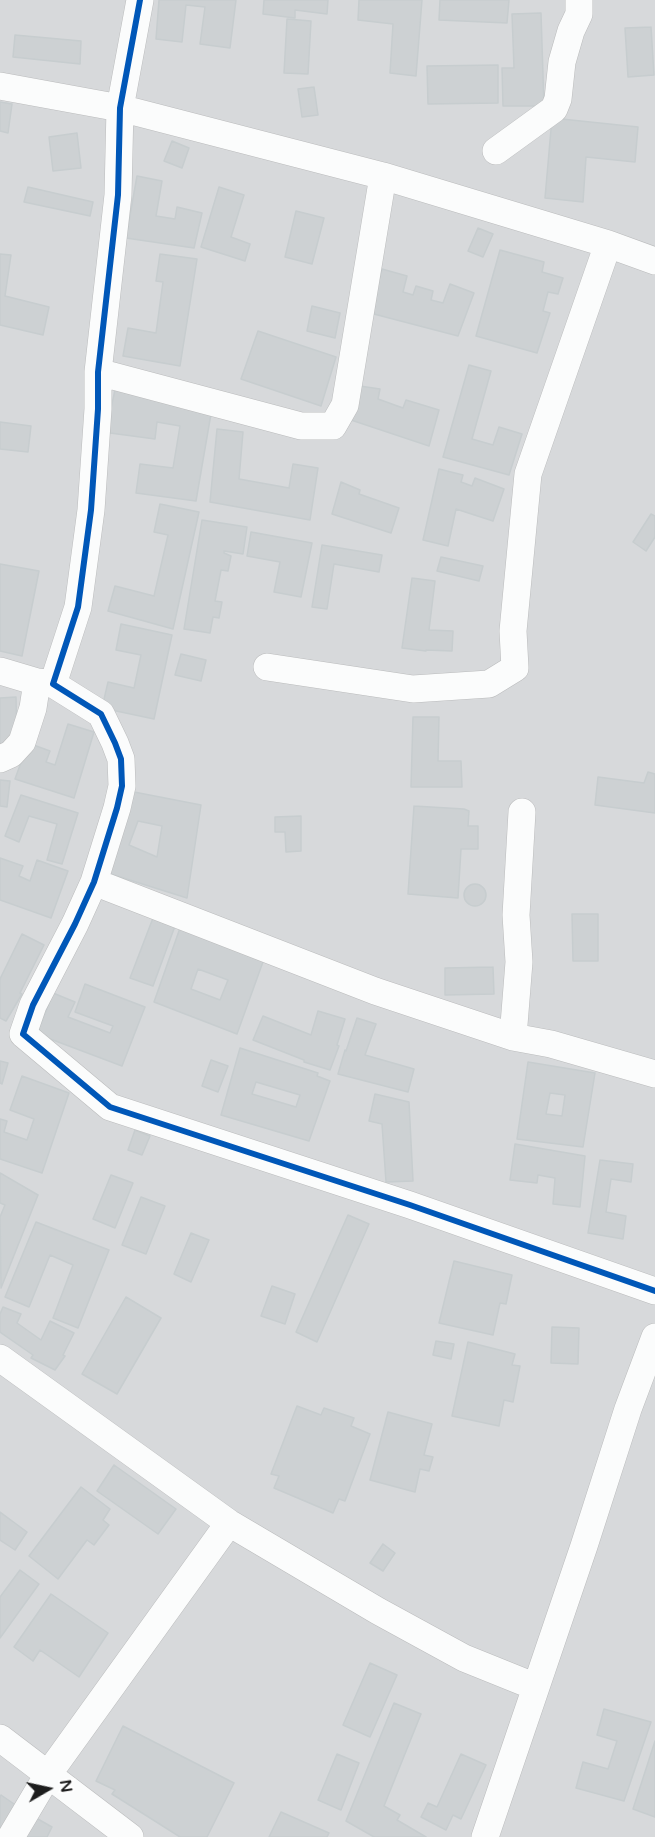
<!DOCTYPE html>
<style>
body{margin:0}
#map{position:relative;width:655px;height:1837px;overflow:hidden;background:#e6e9ec;font-family:"Varela Round",sans-serif}
canvas{display:block}
.north{position:absolute;left:18px;top:1759px;width:60px;height:60px;-webkit-text-stroke:4px #fff;paint-order:stroke;rotate:81deg;font-size:16px;font-weight:700;line-height:24px;text-align:center;color:#1d1d1d}
.north::after{content:'';display:block;margin:auto;width:21px;height:27px;background:#1d1d1d;clip-path:polygon(50% 0,100% 100%,50% 72%,0 100%)}
</style>
<div id="map">
<canvas width="655" height="1837"></canvas>
<div class="north">N</div>
</div>
<script>
const c = document.querySelector('canvas').getContext('2d');
c.lineJoin = 'round';
function fillPath(path, color) { c.fillStyle = color; c.fill(path, 'evenodd'); }
const toPath = rows => new Path2D(rows.map(r => 'M' + r).join(''));
function trace(path, color, width, dash) { c.strokeStyle = color; c.lineWidth = width; c.lineCap = dash ? 'butt' : 'round'; c.setLineDash(dash || []); c.stroke(path); }
fillPath(toPath([
 [0,0,655,0,655,1837,0,1837]
]), '#d7d9db');
const building = toPath([
 [159,0,236,0,230,48,200,44,205,7,186,5,182,42,156,39,159,0],
 [264,0,328,0,327,14,295,10,295,18,263,14,264,0],
 [359,0,422,0,416,76,390,73,393,24,358,20,359,0],
 [440,0,509,0,507,23,439,20,440,0],
 [541,13,544,106,503,106,502,68,514,68,512,14,541,13],
 [287,19,311,21,308,74,284,73,287,19],
 [651,27,654,75,628,77,625,28,651,27],
 [15,35,81,41,80,64,13,57,15,35],
 [498,65,498,103,428,104,427,66,498,65],
 [314,87,318,115,302,117,298,89,314,87],
 [0,102,12,104,8,133,0,131,0,102],
 [552,118,638,127,635,162,586,157,583,202,545,198,552,118],
 [77,133,81,168,53,171,49,137,77,133],
 [172,141,189,148,182,168,164,161,172,141],
 [137,176,162,181,156,216,175,219,177,207,202,213,194,248,126,238,137,176],
 [28,187,93,202,90,216,24,202,28,187],
 [219,187,244,195,231,237,250,244,245,261,201,247,219,187],
 [296,211,324,218,312,264,285,257,296,211],
 [478,228,493,234,483,257,468,251,478,228],
 [500,250,544,262,542,272,563,278,558,294,548,292,543,311,550,313,537,353,476,336,500,250],
 [0,254,11,255,5,296,49,307,43,335,0,325,0,254],
 [160,254,197,259,180,366,123,356,128,328,156,333,163,282,156,281,160,254],
 [382,269,407,276,403,292,413,295,416,286,433,291,431,300,443,303,450,284,474,293,458,336,370,313,382,269],
 [312,306,340,313,335,338,307,331,312,306],
 [258,331,336,357,321,406,241,379,258,331],
 [469,365,491,371,472,439,493,445,499,427,522,434,509,475,443,457,469,365],
 [353,385,380,389,378,399,403,408,406,400,439,410,429,446,348,419,353,385],
 [115,390,212,408,196,501,136,493,140,464,173,468,180,426,157,422,155,439,110,433,110,413,115,390],
 [0,422,31,426,28,452,0,449,0,422],
 [217,429,243,432,239,479,289,488,293,464,318,468,310,520,210,502,217,429],
 [439,469,463,475,461,482,472,486,475,478,504,489,493,521,456,509,448,546,423,540,439,469],
 [341,482,360,490,359,494,399,508,391,533,332,514,341,482],
 [160,504,199,512,173,629,108,611,115,586,154,596,168,535,154,532,160,504],
 [651,514,655,516,655,537,646,551,633,542,651,514],
 [202,520,247,527,243,554,224,551,224,553,231,556,228,571,221,570,215,601,222,602,219,618,213,617,210,633,184,629,202,520],
 [251,532,312,543,301,597,274,592,280,562,247,556,251,532],
 [322,545,382,555,379,572,334,564,327,609,312,607,322,545],
 [441,557,483,566,479,581,437,571,441,557],
 [0,564,39,571,22,656,0,651,0,564],
 [412,578,435,581,429,630,453,631,452,651,426,650,426,651,402,648,412,578],
 [121,624,172,635,154,719,102,708,108,682,134,688,141,655,116,650,121,624],
 [181,654,206,660,201,681,175,675,181,654],
 [16,697,17,744,0,744,0,698,16,697],
 [413,717,439,717,438,761,461,761,462,787,411,787,413,717],
 [68,724,94,732,74,798,15,779,28,743,50,751,46,762,55,765,68,724],
 [648,772,655,774,655,813,595,805,598,777,644,783,648,772],
 [0,780,10,781,7,807,0,806,0,780],
 [129,791,201,805,187,898,101,871,129,791],
 [138,821,162,826,157,857,129,845,138,821],
 [21,795,78,813,62,864,47,860,57,824,29,816,19,842,5,836,21,795],
 [414,806,464,809,469,811,468,826,478,826,478,849,461,849,458,898,408,894,414,806],
 [301,816,301,851,286,852,285,832,275,832,275,817,301,816],
 [0,858,23,866,19,876,30,881,37,860,68,871,51,918,0,900,0,858],
 '464 895a11 11 0 1 1 22 0a11 11 0 1 1-22 0Z',
 [572,914,598,914,598,961,573,961,572,914],
 [153,918,175,926,153,986,130,978,153,918],
 [180,928,264,959,237,1034,154,1002,180,928],
 [198,969,228,980,220,1000,191,989,198,969],
 [22,934,44,945,20,993,22,994,6,1021,0,1018,0,979,22,934],
 [493,967,494,994,445,995,445,968,493,967],
 [85,984,145,1007,122,1066,37,1034,53,993,75,1002,68,1017,110,1033,113,1026,75,1012,85,984],
 [318,1011,345,1019,337,1045,339,1046,330,1070,304,1062,304,1060,253,1040,263,1016,311,1035,318,1011],
 [357,1018,376,1024,365,1055,414,1069,408,1092,338,1074,345,1050,346,1051,357,1018],
 [240,1048,318,1073,317,1076,330,1081,309,1141,221,1115,240,1048],
 [256,1082,300,1095,296,1107,252,1094,256,1082],
 [211,1060,228,1066,218,1092,202,1086,211,1060],
 [0,1061,8,1063,2,1084,0,1083,0,1061],
 [528,1062,595,1073,583,1147,517,1139,528,1062],
 [550,1093,565,1095,562,1116,546,1114,550,1093],
 [22,1076,69,1093,42,1173,0,1159,0,1119,7,1121,4,1132,27,1140,34,1119,10,1110,22,1076],
 [375,1094,409,1102,413,1181,386,1182,382,1124,369,1121,375,1094],
 [135,1130,150,1136,142,1155,128,1150,135,1130],
 [515,1144,585,1156,580,1207,553,1204,555,1178,538,1175,537,1183,510,1180,515,1144],
 [600,1160,633,1164,631,1182,611,1179,606,1212,626,1216,623,1239,588,1233,600,1160],
 [0,1173,38,1195,1,1288,0,1217,5,1205,0,1203,0,1173],
 [111,1175,133,1183,115,1228,93,1219,111,1175],
 [141,1197,165,1206,146,1254,122,1245,141,1197],
 [348,1215,369,1224,317,1342,296,1332,348,1215],
 [36,1222,109,1250,78,1328,53,1318,73,1265,50,1255,29,1307,5,1297,36,1222],
 [191,1233,209,1240,191,1282,174,1274,191,1233],
 [454,1261,512,1275,506,1304,500,1303,493,1335,439,1323,454,1261],
 [272,1286,295,1294,285,1324,261,1316,272,1286],
 [126,1297,161,1318,117,1394,82,1374,126,1297],
 [3,1307,21,1314,17,1323,41,1340,50,1321,74,1333,63,1355,65,1356,55,1370,31,1358,33,1355,0,1332,0,1314,3,1307],
 [552,1327,579,1328,578,1364,551,1363,552,1327],
 [436,1341,454,1344,451,1359,433,1355,436,1341],
 [468,1342,515,1354,512,1365,520,1366,513,1402,504,1400,499,1426,452,1416,468,1342],
 [297,1406,321,1415,324,1408,354,1418,351,1426,370,1434,345,1501,339,1499,333,1513,274,1488,279,1476,271,1474,297,1406],
 [388,1412,432,1424,424,1455,433,1457,429,1471,420,1469,415,1492,370,1480,388,1412],
 [114,1465,176,1509,158,1534,97,1491,114,1465],
 [81,1487,110,1509,103,1520,109,1525,94,1545,87,1540,58,1579,29,1556,81,1487],
 [0,1512,27,1532,15,1550,0,1540,0,1512],
 [383,1544,395,1553,383,1571,370,1563,383,1544],
 [20,1570,39,1584,0,1638,0,1597,20,1570],
 [51,1594,108,1633,79,1677,40,1650,33,1661,14,1647,51,1594],
 [370,1663,397,1675,370,1737,343,1725,370,1663],
 [394,1703,421,1714,384,1806,400,1815,397,1820,426,1837,374,1837,346,1821,394,1703],
 [604,1709,651,1722,624,1801,576,1788,583,1762,608,1769,617,1741,597,1735,604,1709],
 [123,1726,234,1783,207,1837,180,1837,112,1794,115,1790,96,1781,123,1726],
 [655,1741,655,1817,633,1809,655,1741],
 [337,1754,359,1763,341,1810,318,1800,337,1754],
 [461,1754,486,1765,461,1819,453,1815,446,1830,421,1817,428,1803,437,1807,461,1754],
 [1,1795,17,1806,0,1834,0,1797,1,1795],
 [281,1812,329,1833,327,1837,269,1837,281,1812],
 [29,1814,52,1827,47,1837,16,1837,29,1814]
]);
fillPath(building, '#cdd1d3');
trace(building, '#c7cdcf', 1.5);
const minor = toPath([
 [140,0,120,108,118,195,98,372,98,409,91,510,78,607,53,684,101,714,115,743,121,759,122,786,117,808,94,882,75,924,33,1005,23,1034,110,1107,410,1205,655,1291],
 [0,86,120,108,383,176,608,244,655,261],
 [496,151,554,109,558,99,562,62,571,31,579,14,579,0],
 [98,372,301,426,333,426,345,405,383,176],
 [267,667,413,689,489,684,515,668,513,631,528,474,608,244],
 [0,671,37,682,53,684],
 [0,759,11,754,22,742,33,708,37,682],
 [94,882,375,991,513,1037,551,1044,655,1074],
 [513,1037,519,962,516,915,522,812],
 [0,1358,229,1523,378,1611,464,1658,536,1687],
 [0,1738,130,1837],
 [11,1837,49,1773,229,1523],
 [485,1837,584,1546,628,1409,655,1337]
]);
trace(minor, '#bbbcbd', 28);
trace(minor, '#fbfcfc', 27);
trace(toPath([
 [140,0,120,108,118,195,98,372,98,409,91,510,78,607,53,684,101,714,115,743,121,759,122,786,117,808,94,882,75,924,33,1005,23,1034,110,1107,410,1205,655,1291]
]), '#0057b8', 6);
</script>
